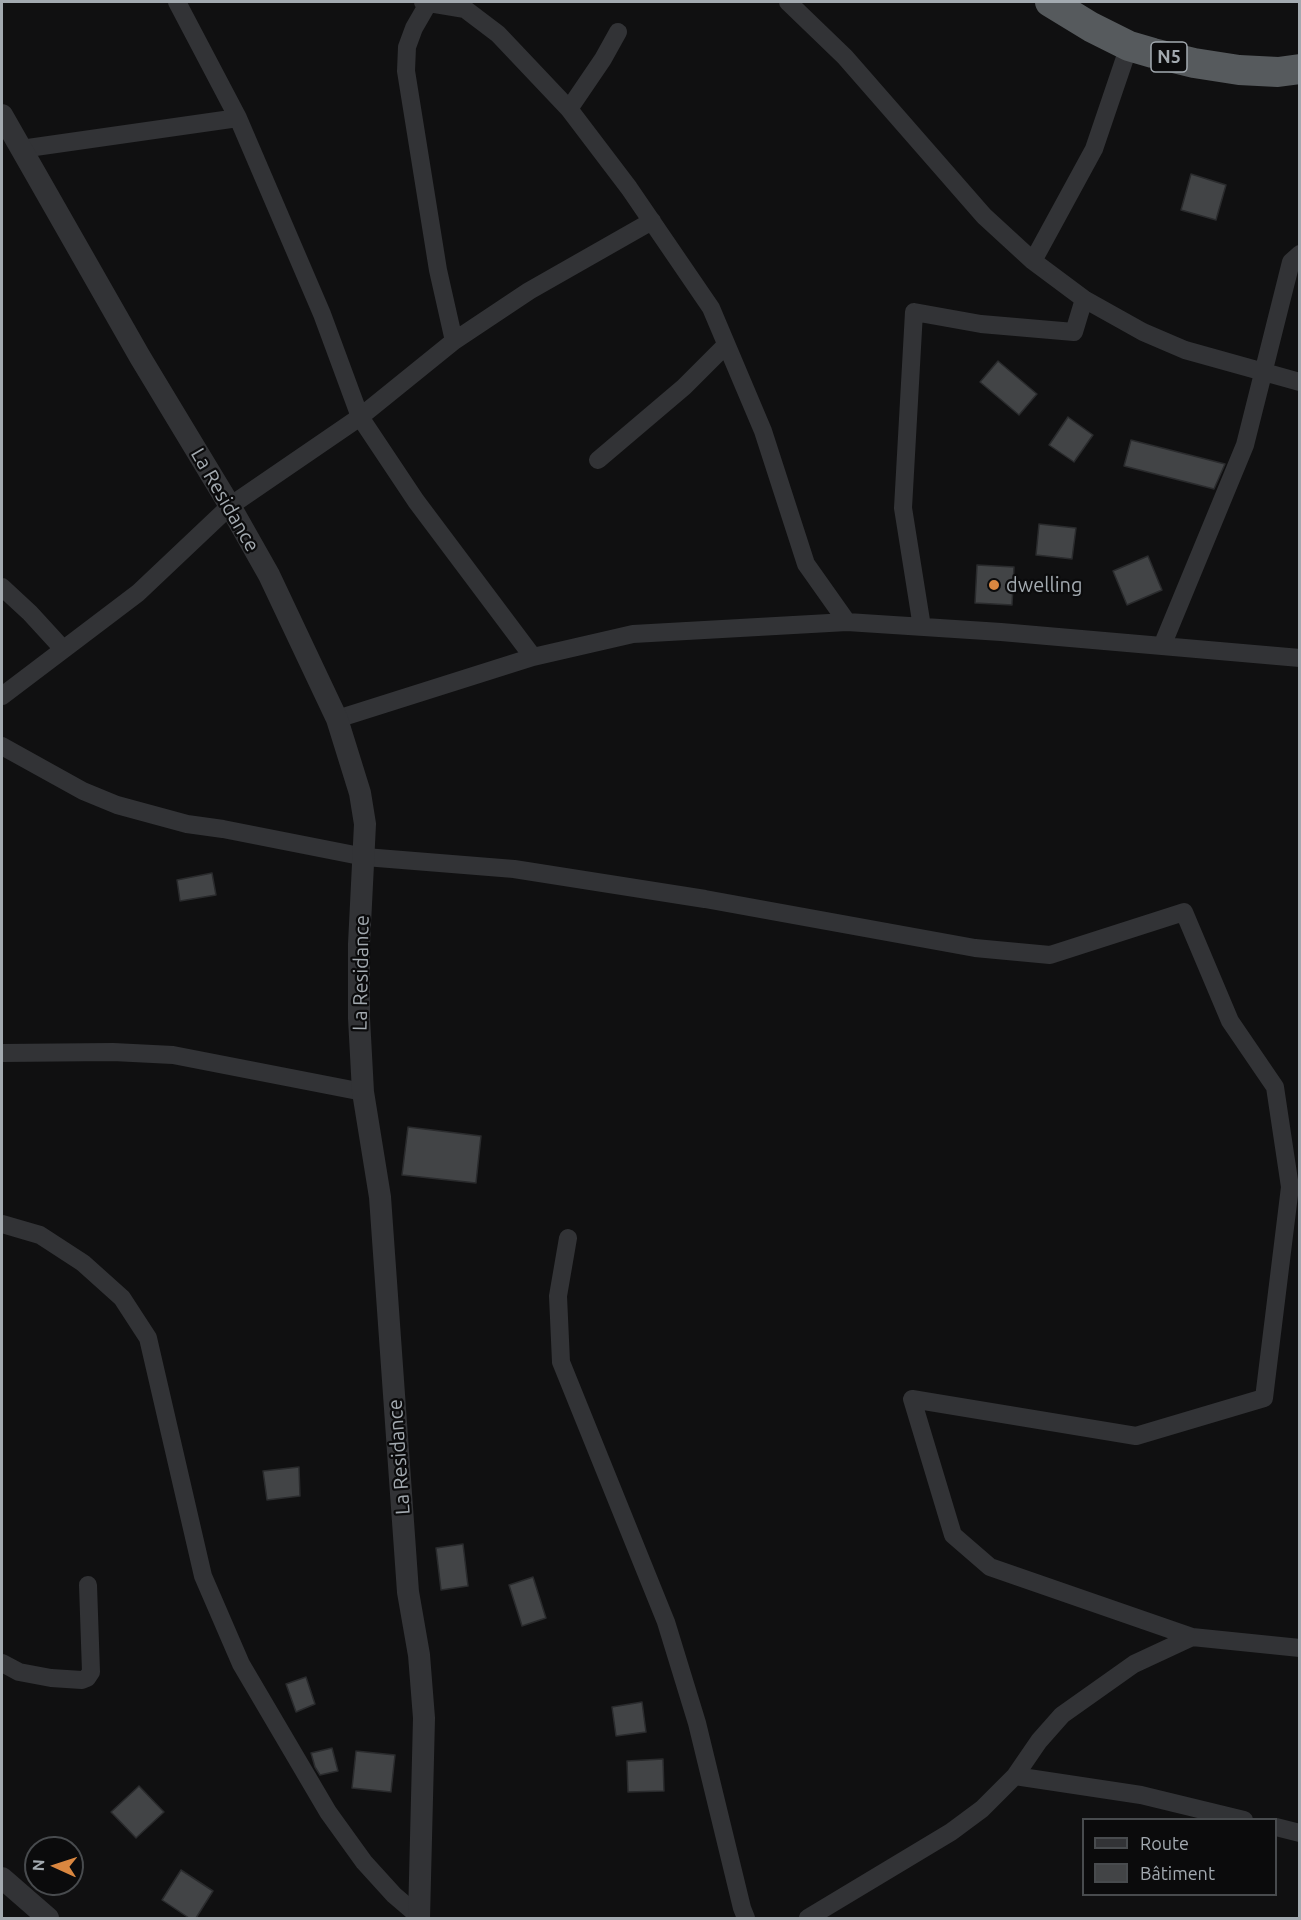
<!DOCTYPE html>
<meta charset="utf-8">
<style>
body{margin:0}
#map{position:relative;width:1301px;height:1920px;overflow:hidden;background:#101011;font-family:Ubuntu,sans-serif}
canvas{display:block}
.frame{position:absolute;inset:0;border:3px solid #a3aab0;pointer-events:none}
.legend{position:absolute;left:1082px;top:1818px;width:195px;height:78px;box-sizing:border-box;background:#0b0b0c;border:2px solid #484b4e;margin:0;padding:8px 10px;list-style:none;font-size:18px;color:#a3aab0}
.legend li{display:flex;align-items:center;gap:12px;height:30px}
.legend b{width:30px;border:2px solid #484b4e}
.north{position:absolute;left:24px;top:1836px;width:60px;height:60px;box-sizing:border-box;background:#0b0b0c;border:2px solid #484b4e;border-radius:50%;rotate:273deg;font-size:16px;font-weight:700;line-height:24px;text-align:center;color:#a3aab0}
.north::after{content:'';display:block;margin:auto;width:21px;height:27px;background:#da8740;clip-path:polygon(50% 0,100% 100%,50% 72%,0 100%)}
</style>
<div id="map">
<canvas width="1301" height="1920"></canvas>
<div class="frame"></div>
<ul class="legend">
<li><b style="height:8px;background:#323336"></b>Route</li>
<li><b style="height:16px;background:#424446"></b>Bâtiment</li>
</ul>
<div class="north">N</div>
</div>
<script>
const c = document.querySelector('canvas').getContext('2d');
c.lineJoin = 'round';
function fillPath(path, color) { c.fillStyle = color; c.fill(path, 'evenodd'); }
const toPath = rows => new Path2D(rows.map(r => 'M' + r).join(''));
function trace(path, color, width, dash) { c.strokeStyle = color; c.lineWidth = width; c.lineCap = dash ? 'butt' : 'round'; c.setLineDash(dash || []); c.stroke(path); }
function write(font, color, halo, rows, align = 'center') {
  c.font = font + ' Ubuntu,sans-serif'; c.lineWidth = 4.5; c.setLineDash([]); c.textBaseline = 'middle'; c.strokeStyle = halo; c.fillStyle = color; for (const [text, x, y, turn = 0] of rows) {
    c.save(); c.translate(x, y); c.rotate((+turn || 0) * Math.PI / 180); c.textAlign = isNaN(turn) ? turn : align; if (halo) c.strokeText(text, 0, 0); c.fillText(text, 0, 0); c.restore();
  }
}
const building = toPath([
 [1191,174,1226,185,1216,220,1181,210,1191,174],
 [998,361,1037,394,1019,415,980,382,998,361],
 [1068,417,1093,435,1074,462,1049,445,1068,417],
 [1131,440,1225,464,1214,489,1124,466,1131,440],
 [1039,524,1076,528,1072,559,1036,555,1039,524],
 [1148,556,1162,590,1127,605,1113,571,1148,556],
 [977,565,1014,567,1012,605,975,603,977,565],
 [212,873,216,895,180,901,177,880,212,873],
 [408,1127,481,1136,476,1183,402,1175,408,1127],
 [299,1467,300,1496,267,1500,263,1471,299,1467],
 [463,1544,468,1586,441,1590,436,1548,463,1544],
 [533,1577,546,1618,522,1626,509,1585,533,1577],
 [306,1677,315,1704,296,1712,286,1684,306,1677],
 [642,1702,646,1732,616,1736,612,1707,642,1702],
 [332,1748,338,1771,320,1775,315,1767,311,1753,332,1748],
 [356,1751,395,1755,391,1792,352,1788,356,1751],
 [663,1759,664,1791,628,1792,627,1761,663,1759],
 [139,1786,164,1812,136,1838,111,1812,139,1786],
 [181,1870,213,1891,196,1918,189,1918,162,1900,181,1870]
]);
fillPath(building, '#424446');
trace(building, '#2a2b2d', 1.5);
trace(toPath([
 [177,2,238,118,322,314,360,417,416,501,533,657],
 [423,2,465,9,498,34,569,109,629,188,711,308,763,431,806,564,847,622],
 [429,2,414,28,407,47,406,71,438,270,454,341],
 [788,2,845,57,984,216,1033,261,1084,299,1143,332,1185,350,1300,382],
 [569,109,603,59,618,32],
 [21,149,238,118],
 [1033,261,1094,149,1129,46],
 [598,460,684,387,726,345],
 [2,587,30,613,63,649],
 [922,627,903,508,914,312,981,324,1074,332,1084,299],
 [1162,646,1245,445,1291,262,1300,254],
 [2,696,138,593,230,506,360,417,454,341,529,291,652,221],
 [337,719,533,657,633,634,847,622,1001,632,1300,658],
 [2,746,83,791,117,805,187,824,223,829,365,857,514,869,705,899,975,948,1050,955,1184,912,1230,1021,1275,1087,1290,1187,1264,1398,1136,1436,912,1399,953,1535,990,1567,1192,1637,1300,1648],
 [2,1053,113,1052,173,1055,363,1092],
 [2,1224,40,1235,83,1263,122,1298,148,1338,203,1576,241,1664,328,1812,364,1862,394,1895,421,1918],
 [568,1238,558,1296,561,1362,666,1622,697,1723,742,1908,746,1918],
 [2,1663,19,1672,51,1678,82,1680,87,1678,91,1672,88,1585],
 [1015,1776,1141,1795,1244,1820],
 [1276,1827,1300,1833],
 [808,1918,951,1832,982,1809,1015,1776,1039,1741,1062,1715,1134,1664,1192,1637]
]), '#323336', 18);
trace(toPath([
 [2,115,140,357,230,506,269,575,337,719,360,793,365,824,359,944,359,1018,363,1092,380,1197,408,1592,419,1655,424,1718,419,1918],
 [2,1878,48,1918]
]), '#323336', 22);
trace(toPath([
 [1050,2,1091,27,1129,46,1153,53,1194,63,1239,70,1278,72,1300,69]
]), '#565a5d', 30);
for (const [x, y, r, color] of [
 [994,585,6,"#da8740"]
]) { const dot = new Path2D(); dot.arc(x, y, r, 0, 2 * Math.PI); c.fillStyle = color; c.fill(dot); trace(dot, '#0b0b0c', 2); }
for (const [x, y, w] of [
 [1169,57,36]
]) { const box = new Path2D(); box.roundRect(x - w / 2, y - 15, w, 30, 4.5); c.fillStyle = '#0b0b0c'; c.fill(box); trace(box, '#a3aab0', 1.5); }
write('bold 18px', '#a3aab0', null, [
 ["N5",1169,57]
]);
write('20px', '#a3aab0', '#0b0b0c', [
 ["La Residance",225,500,60],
 ["La Residance",361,973,-89],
 ["La Residance",399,1457,-94]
]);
write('20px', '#a3aab0', '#0b0b0c', [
 ["dwelling",1006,585]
], 'left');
</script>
